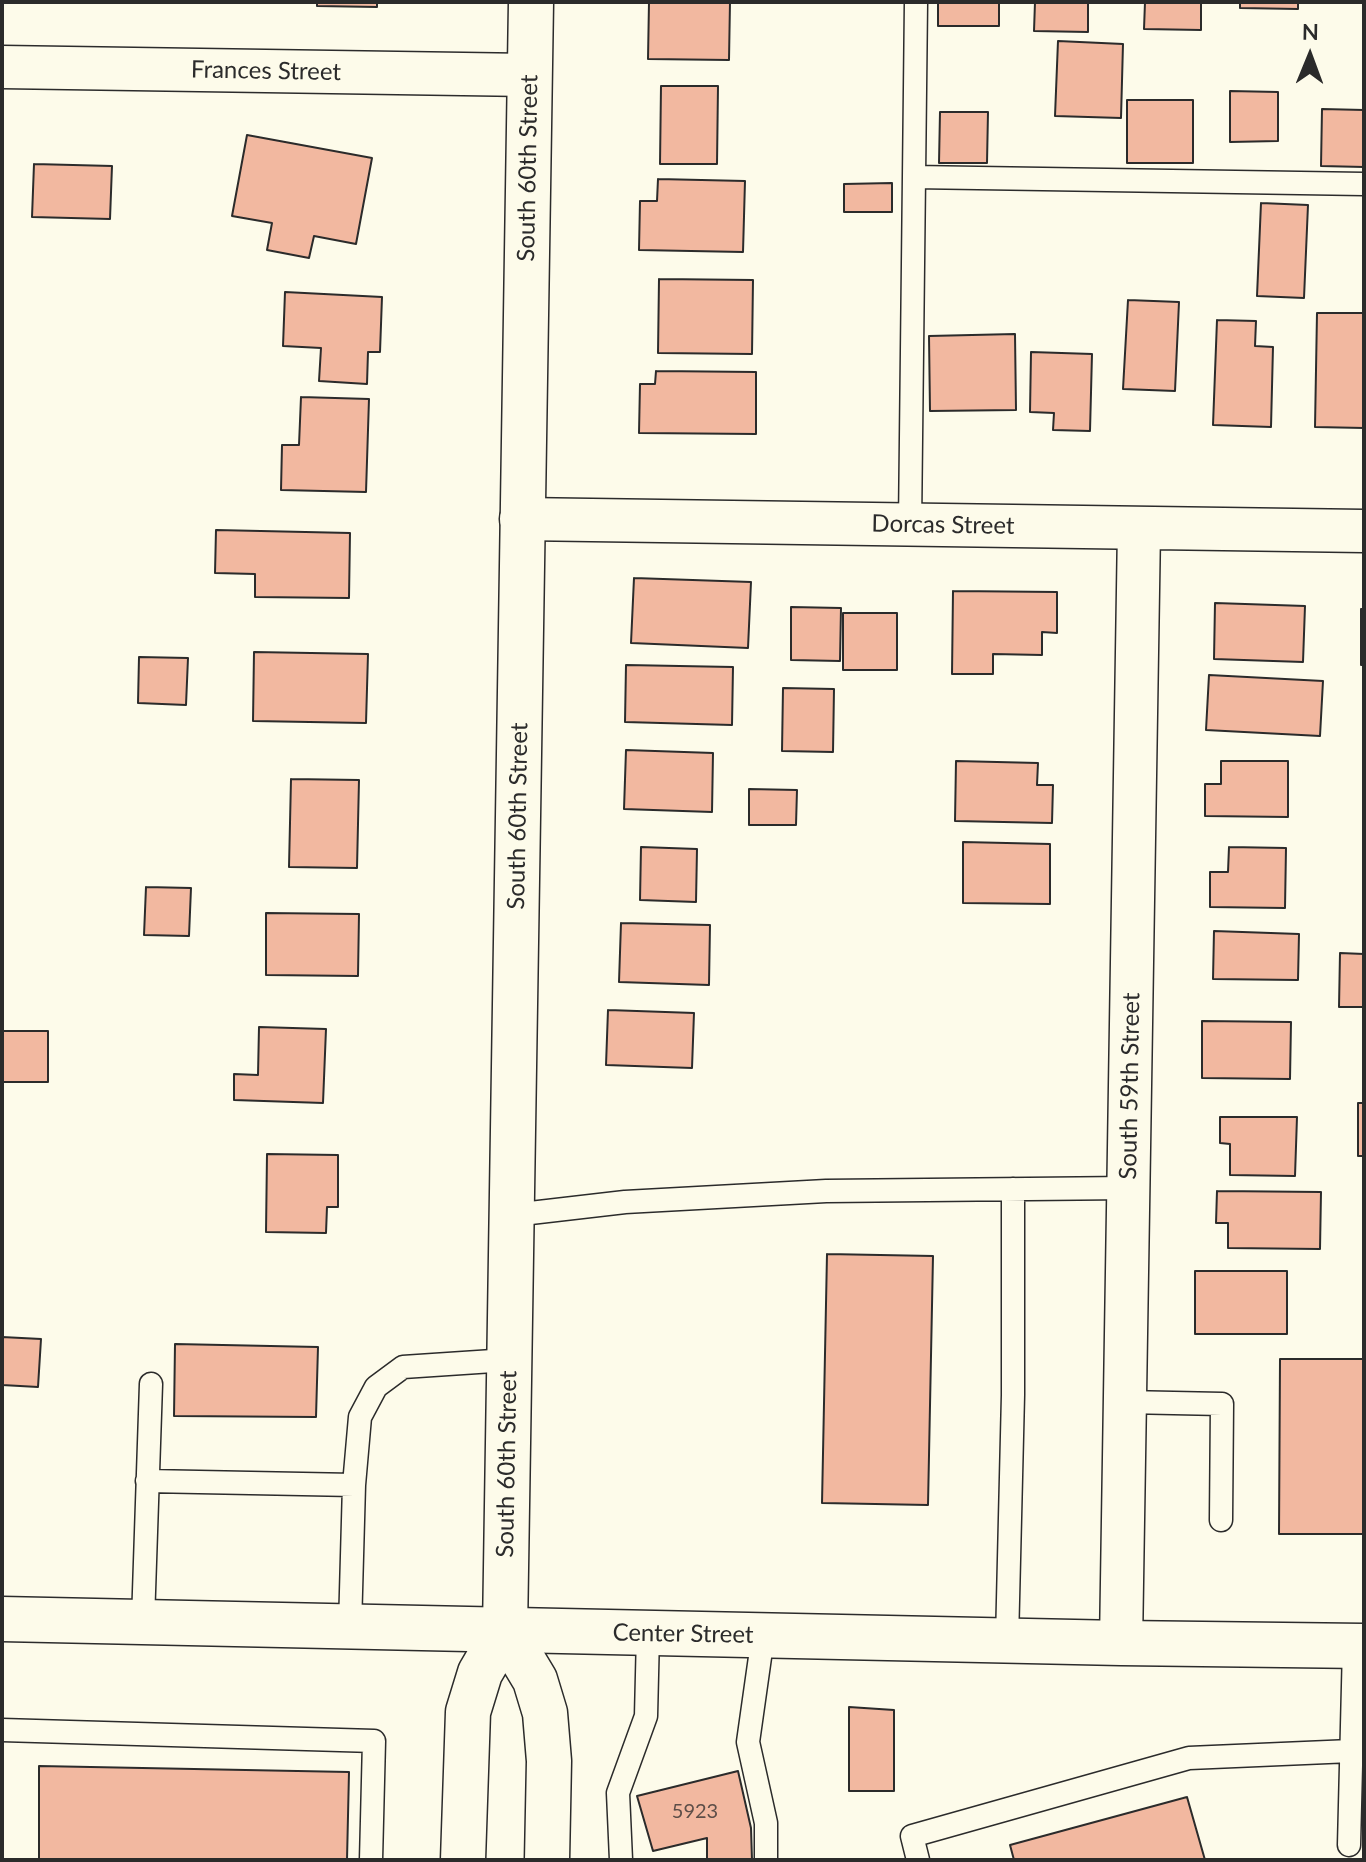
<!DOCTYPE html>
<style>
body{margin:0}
#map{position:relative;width:1366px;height:1862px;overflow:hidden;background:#fdfbea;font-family:Lato,sans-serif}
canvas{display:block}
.frame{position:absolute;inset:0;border:4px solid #2b2b2b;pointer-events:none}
.north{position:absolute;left:1270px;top:16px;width:80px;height:80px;-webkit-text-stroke:6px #fdfbea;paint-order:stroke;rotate:1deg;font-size:22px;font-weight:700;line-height:32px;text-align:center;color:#2b2b2b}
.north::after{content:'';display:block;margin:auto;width:28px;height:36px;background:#2b2b2b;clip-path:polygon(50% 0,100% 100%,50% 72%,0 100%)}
</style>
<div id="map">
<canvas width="1366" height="1862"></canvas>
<div class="frame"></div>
<div class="north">N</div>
</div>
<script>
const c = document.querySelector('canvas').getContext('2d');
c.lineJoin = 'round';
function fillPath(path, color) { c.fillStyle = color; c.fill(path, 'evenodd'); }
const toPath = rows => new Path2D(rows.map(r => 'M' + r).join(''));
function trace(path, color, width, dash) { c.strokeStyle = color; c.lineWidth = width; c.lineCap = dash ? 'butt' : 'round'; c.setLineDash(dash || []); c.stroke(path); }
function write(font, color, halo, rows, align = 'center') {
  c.font = font + ' Lato,sans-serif'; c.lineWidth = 6; c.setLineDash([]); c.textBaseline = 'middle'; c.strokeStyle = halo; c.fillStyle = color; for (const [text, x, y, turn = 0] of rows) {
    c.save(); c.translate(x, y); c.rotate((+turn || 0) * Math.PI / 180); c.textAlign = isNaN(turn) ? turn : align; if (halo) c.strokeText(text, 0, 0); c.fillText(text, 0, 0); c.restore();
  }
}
const building = toPath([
 [317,2,377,2,377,7,317,6,317,2],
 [649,2,730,2,729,60,648,59,649,2],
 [938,2,999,2,999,26,938,26,938,2],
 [1035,2,1108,2,1088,3,1088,32,1034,31,1035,2],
 [1145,2,1201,2,1201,30,1144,29,1145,2],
 [1240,2,1298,2,1298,9,1240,8,1240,2],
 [1058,41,1123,44,1121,118,1055,116,1058,41],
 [661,86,718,86,717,164,660,164,661,86],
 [1230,91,1278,92,1278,141,1230,142,1230,91],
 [1127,100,1193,100,1193,163,1127,163,1127,100],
 [1322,109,1364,110,1364,167,1321,166,1322,109],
 [940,112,988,112,987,163,939,163,940,112],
 [247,135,372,158,356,244,314,236,309,258,267,250,272,223,232,216,247,135],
 [34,164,112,166,110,219,32,217,34,164],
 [658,179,745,181,743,252,639,250,640,201,657,201,658,179],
 [892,183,892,212,844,212,844,184,892,183],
 [1261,203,1308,205,1304,298,1257,296,1261,203],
 [659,279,753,280,752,354,658,353,659,279],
 [285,292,382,297,380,352,368,352,367,384,319,381,321,348,283,346,285,292],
 [1128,300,1179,302,1175,391,1123,389,1128,300],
 [1317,313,1364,313,1364,428,1315,427,1317,313],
 [1217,320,1256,321,1255,346,1273,347,1271,427,1213,425,1217,320],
 [1015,334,1016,410,930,411,929,336,1015,334],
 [1031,352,1092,354,1090,431,1053,430,1054,413,1030,412,1031,352],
 [656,371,756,372,756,434,639,433,640,384,655,384,656,371],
 [301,397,369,399,366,492,281,490,282,445,299,445,301,397],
 [216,530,350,533,349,598,255,597,255,574,215,573,216,530],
 [634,578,751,582,748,648,631,643,634,578],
 [953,591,1057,592,1057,633,1042,632,1042,655,993,654,993,674,952,674,953,591],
 [1215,603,1305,606,1303,662,1214,659,1215,603],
 [791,607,841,608,840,661,791,660,791,607],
 [1361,609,1364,609,1364,665,1361,665,1361,609],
 [843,613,897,613,897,670,843,670,843,613],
 [254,652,368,654,366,723,253,721,254,652],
 [139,657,188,658,186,705,138,703,139,657],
 [626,665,733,667,732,725,625,722,626,665],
 [1209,675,1323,681,1320,736,1206,730,1209,675],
 [783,688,834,689,833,752,782,751,783,688],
 [626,750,713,753,712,812,624,809,626,750],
 [956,761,1038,763,1037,785,1053,785,1052,823,955,821,956,761],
 [1221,761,1288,761,1288,817,1205,816,1205,784,1221,784,1221,761],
 [291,779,359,780,357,868,289,867,291,779],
 [749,789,797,790,796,825,749,825,749,789],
 [963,842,1050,844,1050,904,963,903,963,842],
 [641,847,697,849,696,902,640,900,641,847],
 [1229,847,1286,848,1285,908,1210,907,1210,872,1228,872,1229,847],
 [146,887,191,888,189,936,144,935,146,887],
 [266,913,359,914,358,976,266,975,266,913],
 [621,923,710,925,709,985,619,982,621,923],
 [1214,931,1299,934,1298,980,1213,979,1214,931],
 [1340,953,1364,954,1364,1007,1339,1007,1340,953],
 [608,1010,694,1013,692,1068,606,1065,608,1010],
 [1202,1021,1291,1022,1290,1079,1202,1078,1202,1021],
 [259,1027,326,1029,323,1103,234,1100,234,1074,258,1075,259,1027],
 [2,1031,48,1031,48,1082,2,1082,2,1031],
 [1358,1103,1364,1103,1364,1156,1358,1156,1358,1103],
 [1220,1117,1297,1117,1295,1176,1230,1175,1230,1144,1220,1143,1220,1117],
 [267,1154,338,1155,338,1207,327,1207,326,1233,266,1232,267,1154],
 [1217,1191,1321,1192,1320,1249,1228,1248,1228,1223,1216,1223,1217,1191],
 [827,1254,933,1256,928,1505,822,1503,827,1254],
 [1195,1271,1287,1271,1287,1334,1195,1334,1195,1271],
 [2,1337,41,1339,38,1387,2,1385,2,1337],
 [175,1344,318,1347,316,1417,174,1416,175,1344],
 [1280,1359,1364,1359,1364,1534,1279,1534,1280,1359],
 [849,1707,894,1710,894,1791,849,1791,849,1707],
 [39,1766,349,1772,347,1860,39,1860,39,1766],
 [738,1771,751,1828,752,1860,707,1860,707,1838,653,1851,637,1796,738,1771],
 [1187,1797,1205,1860,1014,1860,1010,1845,1187,1797]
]);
fillPath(building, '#f2b8a0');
trace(building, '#2b2b2b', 2);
const lane = toPath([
 [914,177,1364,184],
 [910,525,916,2],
 [513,1215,625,1202,826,1191,1129,1188],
 [1125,1402,1222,1404,1221,1520],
 [147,1481,354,1485,360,1417,376,1387,403,1367,508,1360],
 [143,1621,151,1384],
 [350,1627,354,1485],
 [763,1636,748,1742,766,1823,766,1860],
 [1007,1641,1013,1395,1013,1189],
 [2,1730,374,1741,371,1860],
 [1349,1845,1354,1646],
 [621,1860,618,1793,646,1716,648,1634],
 [918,1860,912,1836,1189,1758,1351,1751]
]);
const street = toPath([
 [2,67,529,75],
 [521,519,1364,531],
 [1121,1643,1139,528]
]);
const secondary = toPath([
 [505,1630,535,1680,545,1713,549,1761,547,1860],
 [463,1860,468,1712,480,1673,505,1630,531,2]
]);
const primary = toPath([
 [2,1619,1121,1643,1364,1646]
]);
trace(lane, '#2b2b2b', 25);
trace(street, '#2b2b2b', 45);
trace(secondary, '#2b2b2b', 47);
trace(primary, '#2b2b2b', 47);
trace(lane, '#fdfbea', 22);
trace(street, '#fdfbea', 42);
trace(secondary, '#fdfbea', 44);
trace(primary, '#fdfbea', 44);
write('20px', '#5d4e48', null, [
 ["5923",695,1812]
]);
write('24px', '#2b2b2b', '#fdfbea', [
 ["Frances Street",266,71,1],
 ["South 60th Street",528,168,-89],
 ["Dorcas Street",943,525,1],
 ["South 60th Street",518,816,-89],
 ["South 59th Street",1130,1086,-89],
 ["South 60th Street",507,1464,-89],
 ["Center Street",683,1634,1]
]);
</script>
